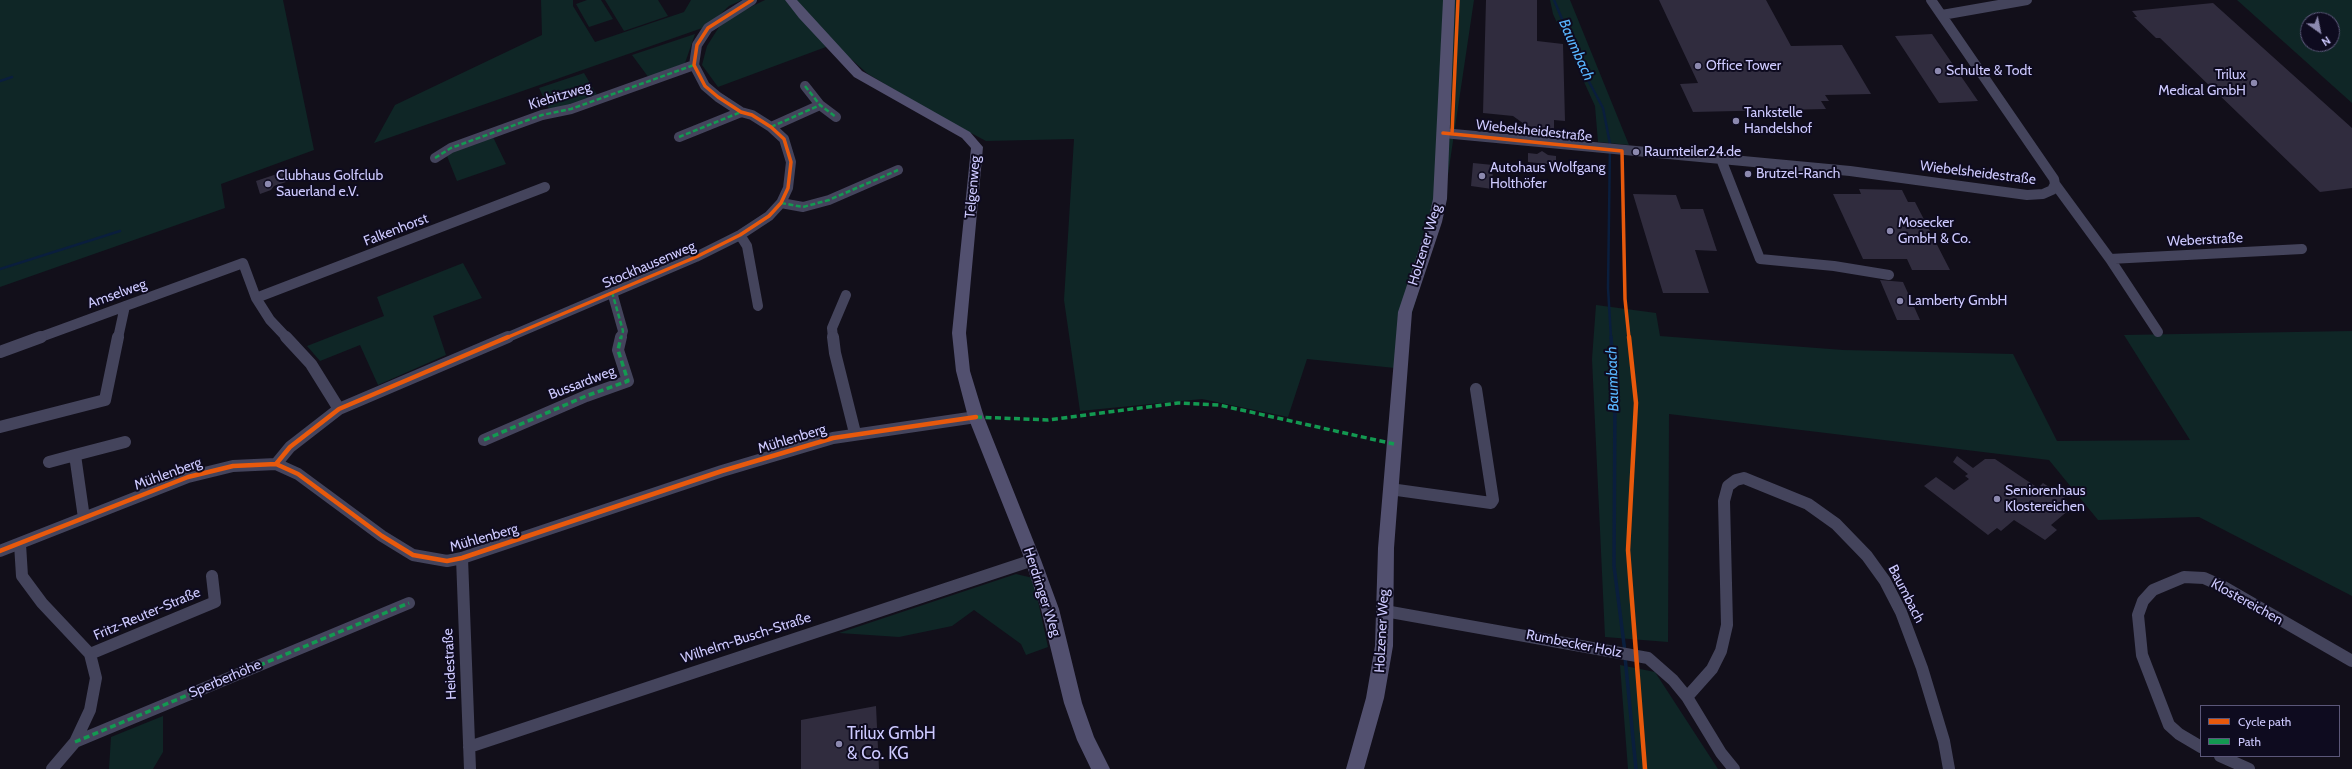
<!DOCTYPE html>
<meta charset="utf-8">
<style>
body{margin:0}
#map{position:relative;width:2352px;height:769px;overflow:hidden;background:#120f1a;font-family:Cabin,sans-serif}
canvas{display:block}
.legend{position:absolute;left:2200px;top:705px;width:140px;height:52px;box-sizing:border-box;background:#0e0b1f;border:1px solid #5b5779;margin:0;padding:5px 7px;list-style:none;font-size:12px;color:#cecaff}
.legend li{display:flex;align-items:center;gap:8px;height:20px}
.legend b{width:20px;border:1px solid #5b5779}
.north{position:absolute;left:2300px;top:12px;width:40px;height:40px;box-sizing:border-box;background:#0e0b1f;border:1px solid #5b5779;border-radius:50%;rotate:147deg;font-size:11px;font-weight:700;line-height:16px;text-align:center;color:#cecaff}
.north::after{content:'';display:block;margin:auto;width:14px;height:18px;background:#8c89af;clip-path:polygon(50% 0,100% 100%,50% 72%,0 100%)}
</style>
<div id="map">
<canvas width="2352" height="769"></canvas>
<ul class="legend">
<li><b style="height:5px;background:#e8590c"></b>Cycle path</li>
<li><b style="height:5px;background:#139951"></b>Path</li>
</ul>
<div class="north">N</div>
</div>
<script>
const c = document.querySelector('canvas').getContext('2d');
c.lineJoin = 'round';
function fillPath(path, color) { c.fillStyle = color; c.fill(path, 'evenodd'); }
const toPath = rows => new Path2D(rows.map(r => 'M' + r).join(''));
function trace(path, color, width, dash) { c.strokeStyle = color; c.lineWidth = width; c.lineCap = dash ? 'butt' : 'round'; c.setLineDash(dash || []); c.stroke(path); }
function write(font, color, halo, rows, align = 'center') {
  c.font = font + ' Cabin,sans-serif'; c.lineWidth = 4; c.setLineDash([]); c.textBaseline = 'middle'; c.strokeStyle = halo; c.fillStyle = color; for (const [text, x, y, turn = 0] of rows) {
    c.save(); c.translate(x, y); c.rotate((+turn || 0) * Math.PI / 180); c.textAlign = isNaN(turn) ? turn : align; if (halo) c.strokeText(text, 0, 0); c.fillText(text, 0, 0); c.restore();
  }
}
fillPath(toPath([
 [0,0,283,0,314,150,221,184,225,208,0,287],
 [541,0,573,0,573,6,595,42,684,12,691,0,742,0,729,6,708,26,374,143,395,105,542,35],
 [587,0,601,0,613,19,589,27,576,4],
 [605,0,658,0,668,16,624,31],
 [765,0,1474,0,1442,215,1395,368,1307,359,1288,417,1202,399,1080,411,1064,300,1074,139,986,141,939,116,868,74,834,44,718,87,702,65,707,46,719,27,740,12],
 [1550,0,1570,0,1629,145,1598,142,1595,106,1553,14],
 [2237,0,2352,0,2352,103],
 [2308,20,2332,20,2332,44,2308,44],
 [695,34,684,66,649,78,632,55],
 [584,73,597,95,571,105,549,109,539,88],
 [493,137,506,164,457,181,447,156,452,150],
 [463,263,482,298,433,316,446,355,378,385,360,345,320,361,307,346,384,316,377,297],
 [1596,305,1656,313,1660,336,1843,350,2013,354,2057,441,2190,440,2124,335,2352,331,2352,596,2199,517,2098,520,2049,460,1669,414,1668,642,1605,637,1592,359],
 [1016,574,1033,578,1048,647,1026,655,1021,644,974,610,952,626,899,637,839,633],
 [1620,665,1655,672,1718,769,1628,769],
 [163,716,163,752,153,769,109,769,111,737]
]), '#0f2626');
trace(toPath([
 [1554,0,1587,78,1603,108,1610,144,1608,288,1611,338],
 [0,81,12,77],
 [0,269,120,231]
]), '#0a1e3d', 2.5);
trace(toPath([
 [1611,337,1615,395,1614,566,1625,652],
 [1625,657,1636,769]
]), '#0a1e3d', 3.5);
fillPath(toPath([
 [1486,0,1537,0,1537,41,1563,44,1565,121,1554,120,1554,129,1527,126,1513,116,1483,113],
 [1659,0,1766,0,1791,46,1842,45,1871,94,1825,95,1829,101,1821,101,1826,109,1693,112,1680,84,1698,83],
 [2213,3,2352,128,2352,188,2320,192,2160,38,2156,38,2134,17,2137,17,2132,11],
 [1932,34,1978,101,1939,103,1895,36],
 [1542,151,1548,155,1556,156,1556,165,1528,162,1528,153,1537,154],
 [1473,163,1493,165,1492,189,1471,186],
 [289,170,292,180,274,186,271,190,260,194,256,181],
 [1859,189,1902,190,1908,202,1915,202,1950,270,1912,270,1907,259,1863,259,1833,194,1861,194],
 [1633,194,1676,195,1681,209,1703,209,1717,251,1695,250,1709,293,1663,293],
 [1880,280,1903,282,1920,320,1897,320],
 [1957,456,1973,468,1985,459,1995,459,2038,488,2043,483,2064,497,2068,503,2069,510,2051,525,2057,530,2045,540,2014,520,2001,531,1997,528,1988,535,1924,486,1936,477,1954,490,1969,479,1965,476,1968,474,1953,462],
 [876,706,879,769,801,769,801,720]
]), '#302c3e');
trace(toPath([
 [1942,15,2027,0],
 [805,86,820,105,836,117],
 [771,127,820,105],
 [1443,133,1850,171,2027,195,2043,194,2052,190,2055,184,2054,179,1931,0],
 [679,137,741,112],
 [435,158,451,148,542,115,571,109,694,65],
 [1721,159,1760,259,1834,266,1889,275],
 [2055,184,2110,259,2158,332],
 [781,203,803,207,829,200,898,170],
 [740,235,747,246,758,306],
 [2110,259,2302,249],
 [612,292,623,331,621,338],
 [256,298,545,187],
 [38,338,243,263,256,298,270,320,287,338],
 [118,338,125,306],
 [506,338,696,257,740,235,769,216,781,203,788,188,791,162,784,139,771,127,752,115,741,112,718,97,705,86,694,65,697,45,708,28,752,0],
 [833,338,832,328,846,295]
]), '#44445c', 10);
trace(toPath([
 [286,337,311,364,339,409],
 [833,337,835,353,855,433],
 [0,352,41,337],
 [0,427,105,400,118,337],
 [484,440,586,396,628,381,618,350,621,337],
 [75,455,125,442],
 [49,462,75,455,84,518],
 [276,464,290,447,339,409,508,337],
 [1390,489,1491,503,1493,500,1476,389],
 [20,544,22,576,42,603,90,654,96,678,90,710,75,742],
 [0,551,188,477,233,466,276,464,298,474,382,536,413,555,447,561,462,558,722,471,833,438,976,417],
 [462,558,470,769],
 [1385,611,1648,658,1673,680,1687,697,1721,753,1734,769],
 [90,654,215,602,212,576],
 [1687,697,1712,669,1721,651,1727,625,1724,501,1728,486,1736,480,1744,478,1808,504,1836,524,1867,556,1885,581,1901,612,1922,668,1944,741,1949,769],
 [469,747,1033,560],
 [2201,747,2179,734,2169,725,2142,655,2138,615,2143,601,2153,590,2184,577,2204,578,2222,586,2352,661],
 [2220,756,2249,769],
 [52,769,75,742,409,603]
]), '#44445c', 12);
fillPath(toPath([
 [785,0,797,0,862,71,970,132,983,147,966,333,970,371,984,417,1041,560,1059,609,1082,703,1094,737,1110,769,1091,769,1077,740,1064,703,1041,609,1025,560,968,417,956,371,952,333,971,148,962,138,854,77,799,18,785,0],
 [1443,0,1455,0,1447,199,1442,222,1412,312,1394,548,1393,646,1384,698,1364,769,1346,769,1366,698,1375,646,1378,548,1398,312,1428,222,1433,199,1443,0]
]), '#52506f');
trace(toPath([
 [805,86,820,105,836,117],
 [771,127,820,105],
 [679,137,741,112],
 [435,158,451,148,542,115,571,109,694,65],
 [781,203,803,207,829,200,898,170],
 [612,292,623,331,621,338]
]), '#139951', 2.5, [5, 2.5]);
trace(toPath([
 [976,417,1048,420,1178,403,1219,405,1394,444],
 [484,440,586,396,628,381,618,350,621,337],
 [75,742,409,603]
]), '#139951', 3.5, [6, 3.5]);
trace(toPath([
 [1443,133,1622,151,1625,299,1629,338],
 [1452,134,1458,0],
 [506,338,696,257,740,235,769,216,781,203,788,188,791,162,784,139,771,127,752,115,741,112,718,97,705,86,694,65,697,45,708,28,752,0]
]), '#e8590c', 3.5);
trace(toPath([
 [1629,337,1636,403,1628,550,1645,769],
 [276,464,290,447,339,409,508,337],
 [0,551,188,477,233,466,276,464,298,474,382,536,413,555,447,561,462,558,722,471,833,438,976,417]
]), '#e8590c', 4.5);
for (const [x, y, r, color] of [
 [1698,66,4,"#8c89af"],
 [1938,71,4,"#8c89af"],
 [2254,83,4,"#8c89af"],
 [1736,121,4,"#8c89af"],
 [1636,152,4,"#8c89af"],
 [1748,174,4,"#8c89af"],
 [1482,176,4,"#8c89af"],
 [268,184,4,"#8c89af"],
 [1890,231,4,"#8c89af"],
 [1900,301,4,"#8c89af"],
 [1997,499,4,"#8c89af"],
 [839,744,4,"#8c89af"]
]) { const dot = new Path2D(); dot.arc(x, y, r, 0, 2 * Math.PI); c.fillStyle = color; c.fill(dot); trace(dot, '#0e0b1f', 1.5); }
write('14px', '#cecaff', '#0e0b1f', [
 ["Office Tower",1706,66],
 ["Schulte & Todt",1946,71],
 ["Trilux",2246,75,"right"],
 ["Medical GmbH",2246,91,"right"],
 ["Tankstelle",1744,113],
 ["Handelshof",1744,129],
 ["Raumteiler24.de",1644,152],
 ["Autohaus Wolfgang",1490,168],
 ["Holthöfer",1490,184],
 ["Brutzel-Ranch",1756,174],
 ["Clubhaus Golfclub",276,176],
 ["Sauerland e.V.",276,192],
 ["Mosecker",1898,223],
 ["GmbH & Co.",1898,239],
 ["Lamberty GmbH",1908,301],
 ["Seniorenhaus",2005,491],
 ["Klostereichen",2005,507]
], 'left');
write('14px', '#cecaff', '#0e0b1f', [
 ["Kiebitzweg",560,96,-17],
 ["Wiebelsheidestraße",1534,131,6],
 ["Wiebelsheidestraße",1978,173,7],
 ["Telgenweg",973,187,-85],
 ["Falkenhorst",396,230,-21],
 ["Weberstraße",2205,240,-3],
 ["Holzener Weg",1425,245,-73],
 ["Stockhausenweg",649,265,-23],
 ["Amselweg",117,294,-20],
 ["Bussardweg",582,383,-21],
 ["Mühlenberg",792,439,-17],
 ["Mühlenberg",168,474,-20],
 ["Mühlenberg",484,538,-16],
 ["Herdringer Weg",1042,592,72],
 ["Baumbach",1906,594,63],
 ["Klostereichen",2247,602,29],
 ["Fritz-Reuter-Straße",147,614,-23],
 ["Holzener Weg",1382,631,-87],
 ["Wilhelm-Busch-Straße",746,638,-18],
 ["Rumbecker Holz",1574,644,11],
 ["Heidestraße",450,664,-93],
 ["Sperberhöhe",225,679,-23]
]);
write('italic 15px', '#58b6ff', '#0e0b1f', [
 ["Baumbach",1576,50,66],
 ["Baumbach",1613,379,-92]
]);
write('17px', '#cecaff', '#0e0b1f', [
 ["Trilux GmbH",847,734],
 ["& Co. KG",847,754]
], 'left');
</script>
